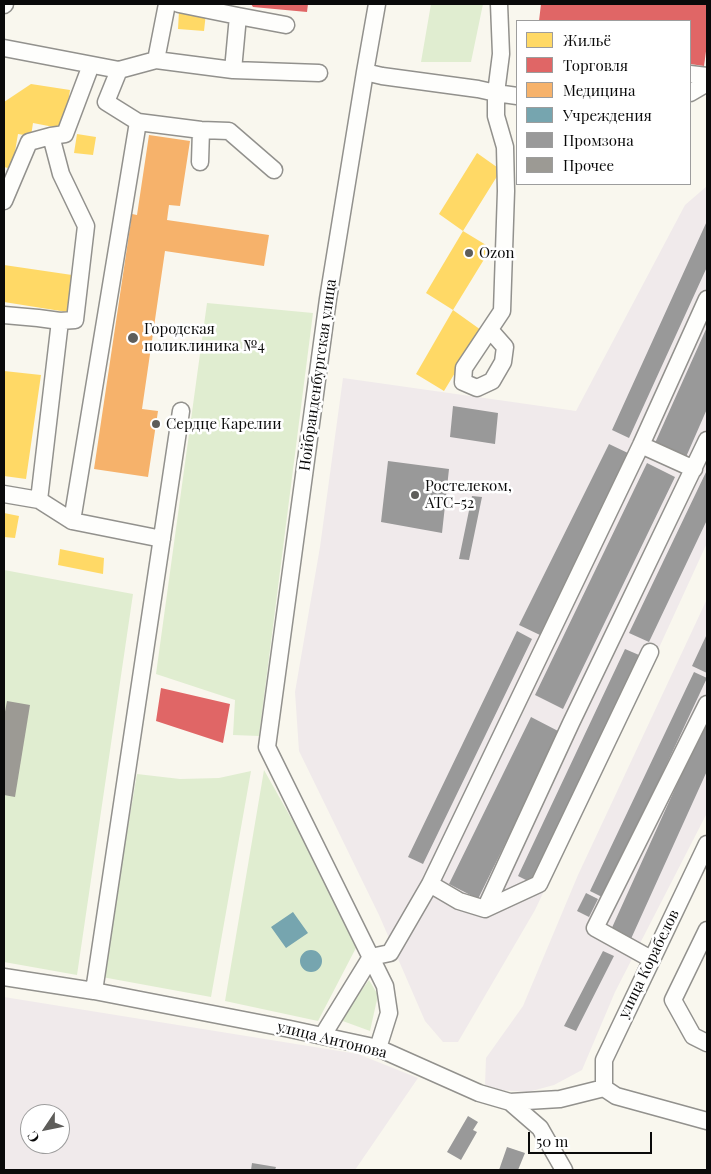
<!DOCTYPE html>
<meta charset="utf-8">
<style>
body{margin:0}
#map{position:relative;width:711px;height:1174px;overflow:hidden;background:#f9f7ee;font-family:"Playfair Display",serif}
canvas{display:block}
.frame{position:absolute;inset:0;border:5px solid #0a0a0a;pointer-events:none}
.legend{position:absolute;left:516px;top:20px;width:175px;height:165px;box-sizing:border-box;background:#fff;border:1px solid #9d9d9d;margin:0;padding:6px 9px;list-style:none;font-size:15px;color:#0a0a0a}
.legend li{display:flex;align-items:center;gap:10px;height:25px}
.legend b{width:25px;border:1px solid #9d9d9d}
.north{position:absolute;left:20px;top:1104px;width:50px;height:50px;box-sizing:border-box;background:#fff;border:1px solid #9d9d9d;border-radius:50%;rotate:236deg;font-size:14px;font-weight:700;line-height:20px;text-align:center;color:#0a0a0a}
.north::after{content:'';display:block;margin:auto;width:18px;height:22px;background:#5e5d5a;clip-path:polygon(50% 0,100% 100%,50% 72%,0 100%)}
.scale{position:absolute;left:528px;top:1132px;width:124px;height:22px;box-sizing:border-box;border:2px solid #0a0a0a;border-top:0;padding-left:6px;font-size:15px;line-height:18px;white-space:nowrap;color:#0a0a0a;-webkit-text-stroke:4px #fff;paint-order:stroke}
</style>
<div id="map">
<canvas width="711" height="1174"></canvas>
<div class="frame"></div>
<ul class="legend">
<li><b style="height:14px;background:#ffd966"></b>Жильё</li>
<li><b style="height:14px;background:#e06666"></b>Торговля</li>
<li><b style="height:14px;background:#f6b26b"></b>Медицина</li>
<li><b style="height:14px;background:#76a5af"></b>Учреждения</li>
<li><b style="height:14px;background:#999"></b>Промзона</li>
<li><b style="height:14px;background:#9c9a94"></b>Прочее</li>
</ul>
<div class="north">С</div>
<div class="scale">50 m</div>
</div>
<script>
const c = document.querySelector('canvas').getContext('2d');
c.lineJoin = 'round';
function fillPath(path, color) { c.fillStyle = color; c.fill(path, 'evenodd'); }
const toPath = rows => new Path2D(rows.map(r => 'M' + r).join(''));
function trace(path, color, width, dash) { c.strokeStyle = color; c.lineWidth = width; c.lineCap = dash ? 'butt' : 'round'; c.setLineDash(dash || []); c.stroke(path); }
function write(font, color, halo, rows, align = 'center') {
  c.font = font + ' "Playfair Display",serif'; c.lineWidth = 5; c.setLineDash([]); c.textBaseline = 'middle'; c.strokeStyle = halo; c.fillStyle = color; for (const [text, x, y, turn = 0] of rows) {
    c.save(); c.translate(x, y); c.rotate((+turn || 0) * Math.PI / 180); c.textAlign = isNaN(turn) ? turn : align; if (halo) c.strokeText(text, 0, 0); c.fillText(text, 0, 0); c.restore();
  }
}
fillPath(toPath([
 [707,186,707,543,641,687,535,910,458,1042,443,1042,425,1021,379,915,299,751,295,692,320,547,343,378,576,411,685,205],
 [707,599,707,813,615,992,582,1070,554,1085,528,1092,501,1090,485,1085,486,1058,523,1006,578,875],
 [4,997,358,1054,418,1078,355,1170,4,1170],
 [30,1114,60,1114,60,1144,30,1144]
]), '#f0eaeb');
fillPath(toPath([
 [431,4,483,4,471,62,421,62],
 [207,303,313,313,259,736,233,735,235,700,156,674],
 [4,570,133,594,77,975,4,962],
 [264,770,304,841,358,944,318,1021,225,1001],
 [251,771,211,997,102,977,137,774,180,779,219,778],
 [369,980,378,995,370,1031,340,1020]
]), '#e0edd0');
fillPath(toPath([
 [179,11,206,13,204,31,178,29],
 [31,84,70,90,64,129,33,123,31,136,18,134,12,169,4,167,4,102],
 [77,134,96,137,93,155,74,153],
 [477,153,501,170,463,231,439,214],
 [463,231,491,248,453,310,426,293],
 [4,265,72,275,67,312,4,302],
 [453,310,481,330,444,391,416,374],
 [4,371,41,375,26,479,4,476],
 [4,513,19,516,15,538,4,537],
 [60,549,104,558,103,574,58,565]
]), '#ffd966');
fillPath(toPath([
 [251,4,308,4,307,12,253,7],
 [541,4,707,4,707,44,704,66,690,64,690,21,539,21],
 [161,688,230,704,223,743,156,721]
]), '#e06666');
fillPath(toPath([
 [149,135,190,141,180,206,169,205,167,220,269,235,264,266,165,251,142,409,158,411,148,477,94,469,132,214,137,215]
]), '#f6b26b');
fillPath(toPath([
 [293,912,308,933,286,948,271,927],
 '300 961a11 11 0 1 1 22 0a11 11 0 1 1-22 0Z'
]), '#76a5af');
fillPath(toPath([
 [707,221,707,267,629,438,612,430],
 [707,327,707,409,686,457,655,443],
 [453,406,498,413,495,444,450,437],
 [609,444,630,454,540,635,519,625],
 [388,461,449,469,442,533,381,522],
 [647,463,675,477,563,709,535,695],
 [707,470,707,520,649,642,629,633],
 [472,496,482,497,469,560,459,559],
 [517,631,532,639,423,864,408,857],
 [707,634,707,673,692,666],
 [625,649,639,655,532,883,518,876],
 [694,672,707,678,604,898,590,891],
 [531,717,560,732,478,899,449,884],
 [707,718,707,771,630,941,610,932],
 [586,893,598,899,589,917,577,911],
 [603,951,614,956,576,1031,564,1026],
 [468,1116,478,1122,473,1130,477,1132,461,1160,447,1152],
 [507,1147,525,1153,518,1170,499,1170],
 [252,1163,276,1167,275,1170,251,1170]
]), '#999');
fillPath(toPath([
 [7,701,30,705,15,797,4,795,4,717]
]), '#9c9a94');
const minor = toPath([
 [179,4,238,16,286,25],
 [377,4,365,72,328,299,267,747,385,986,389,1013,378,1048],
 [4,5,5,4],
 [4,48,119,70,156,60,233,70,319,73],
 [156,60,167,4],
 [233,70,238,16],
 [365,72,382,76,478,89,496,93,517,96],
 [690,74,707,76],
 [690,93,702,86,707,80],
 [138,122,201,130,229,131,274,170],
 [200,162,201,130],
 [4,201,29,142,51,136],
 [4,315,38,318,60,321,39,500],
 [60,321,75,320,86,226,61,174,51,136,65,134,91,65],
 [490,330,505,347,503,362,492,381,477,388,463,382,464,368,502,311,506,191,505,147,496,116,496,93,501,54,499,4],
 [641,445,694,469],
 [4,494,39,500,72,521,162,539],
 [72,521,138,122,106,102,119,70],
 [430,884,459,901,485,909,539,884,650,652],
 [485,909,571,723,707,440],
 [707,930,673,1000,693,1036,707,1043],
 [651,959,595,928,707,704],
 [4,977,94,991,290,1029,378,1048,479,1093,510,1102,560,1099,604,1088,616,1096,707,1121],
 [94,991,181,411],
 [323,1035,371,957,390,953,430,884,641,445,707,299],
 [604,1088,604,1060,707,844],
 [510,1102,540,1128,564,1170]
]);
trace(minor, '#92918d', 19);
trace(minor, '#fefefc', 16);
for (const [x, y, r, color] of [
 [469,253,5,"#5e5d5a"],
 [133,338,6,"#5e5d5a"],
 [156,424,5,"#5e5d5a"],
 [415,495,5,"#5e5d5a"]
]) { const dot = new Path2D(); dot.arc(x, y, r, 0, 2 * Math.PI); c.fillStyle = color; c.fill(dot); trace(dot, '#fff', 2); }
write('15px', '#0a0a0a', '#fff', [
 ["Ozon",479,253],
 ["Городская",144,329],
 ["поликлиника №4",144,346],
 ["Сердце Карелии",166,424],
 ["Ростелеком,",425,486],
 ["АТС-52",425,503]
], 'left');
write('15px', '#0a0a0a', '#fff', [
 ["Нойбранденбургская улица",318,375,-82],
 ["улица Корабелов",649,964,-64],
 ["улица Антонова",332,1040,14]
]);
</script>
